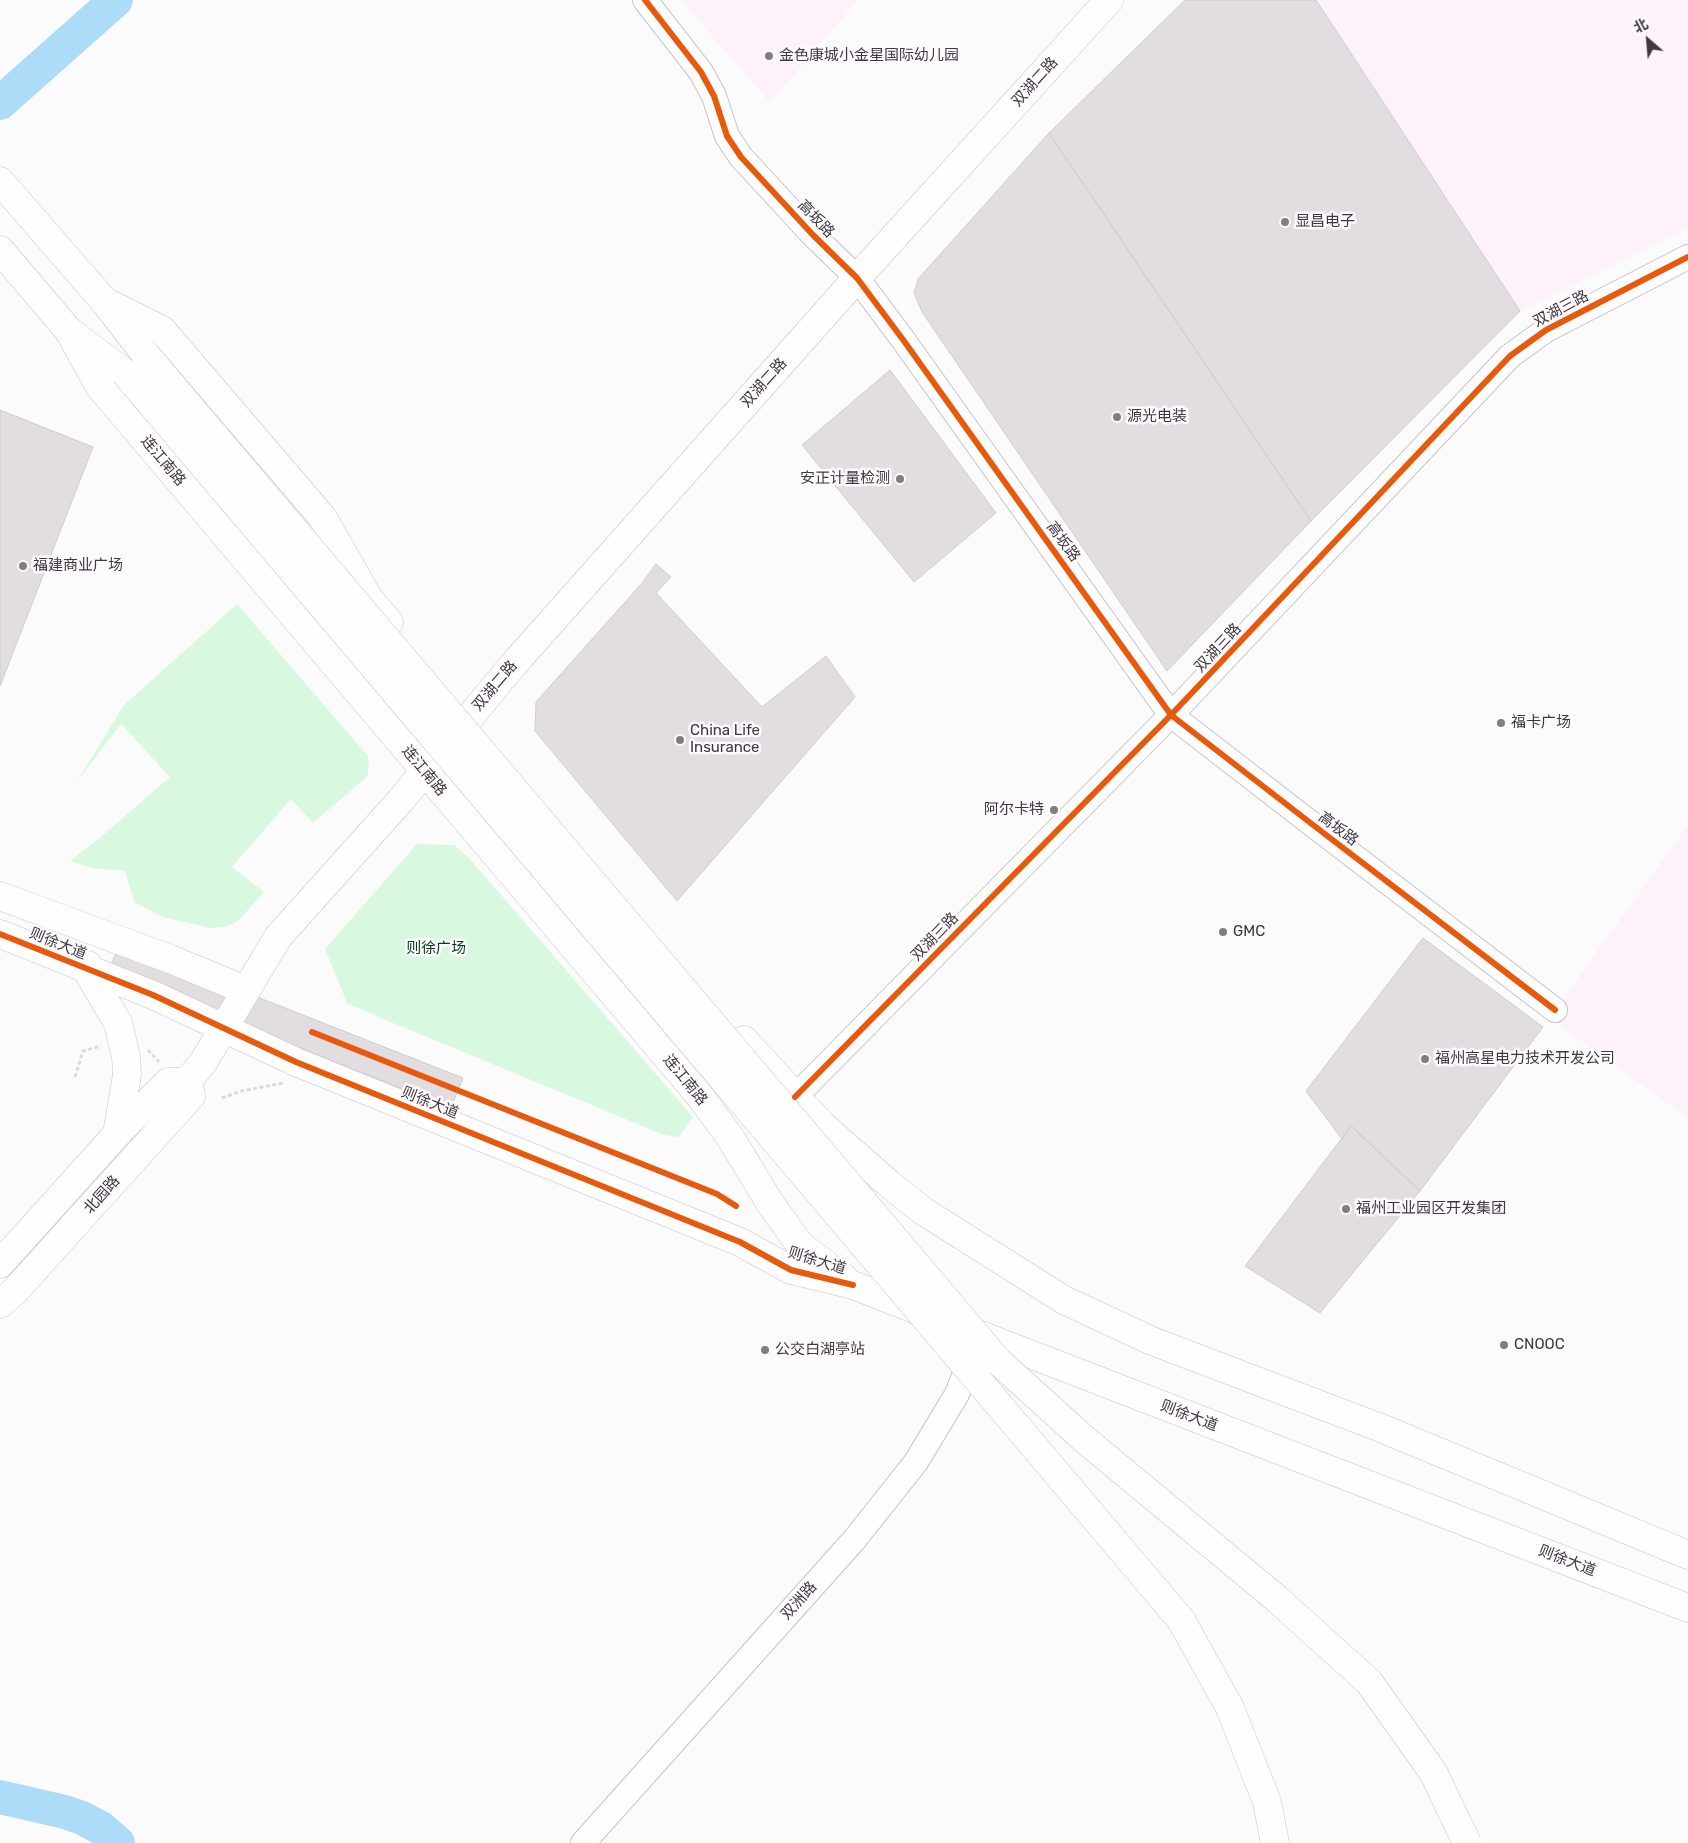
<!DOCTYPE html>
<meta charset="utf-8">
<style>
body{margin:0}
#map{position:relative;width:1688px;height:1843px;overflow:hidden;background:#fcfbfc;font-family:Rubik,"Noto Sans SC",sans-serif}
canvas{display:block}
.north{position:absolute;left:1623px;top:15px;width:50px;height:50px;-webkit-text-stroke:4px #fdfafd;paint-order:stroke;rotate:333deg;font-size:14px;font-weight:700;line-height:20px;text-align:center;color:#3f393f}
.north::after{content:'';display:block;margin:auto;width:18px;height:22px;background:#3f393f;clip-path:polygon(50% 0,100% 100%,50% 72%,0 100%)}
</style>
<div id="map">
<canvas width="1688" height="1843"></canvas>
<div class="north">北</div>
</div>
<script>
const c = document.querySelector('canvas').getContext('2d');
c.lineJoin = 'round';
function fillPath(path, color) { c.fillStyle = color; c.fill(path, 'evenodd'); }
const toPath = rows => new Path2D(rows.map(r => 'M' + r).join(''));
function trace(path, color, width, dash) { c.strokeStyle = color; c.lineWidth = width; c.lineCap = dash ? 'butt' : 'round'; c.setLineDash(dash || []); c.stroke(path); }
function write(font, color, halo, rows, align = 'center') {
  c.font = font + ' Rubik,"Noto Sans SC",sans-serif'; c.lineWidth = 5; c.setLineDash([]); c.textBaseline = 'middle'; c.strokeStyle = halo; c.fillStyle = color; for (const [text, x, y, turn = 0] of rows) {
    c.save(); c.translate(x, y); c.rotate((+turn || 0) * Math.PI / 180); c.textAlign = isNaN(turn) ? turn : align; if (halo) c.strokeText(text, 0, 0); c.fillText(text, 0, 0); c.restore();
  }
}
fillPath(toPath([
 [681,0,858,0,770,103],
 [1316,0,1688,0,1688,227,1520,311],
 [1688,825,1688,1118,1549,1018]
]), '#fdf2fc');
fillPath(toPath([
 [237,604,368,756,369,765,367,777,313,823,291,799,232,867,264,892,238,921,226,927,210,928,163,917,134,902,125,871,92,868,70,861,102,836,170,777,121,724,76,783,124,705],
 [417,844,454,845,469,858,693,1117,679,1137,664,1135,381,1018,347,1003,325,949]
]), '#d8f9df');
trace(toPath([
 [0,103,116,0],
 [0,1797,65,1812,82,1818,101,1828,118,1843]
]), '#acdcf8', 34);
const building = toPath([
 [1185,0,1316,0,1520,311,1311,521,1049,133,1185,0],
 [1049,133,1311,521,1167,671,922,312,914,293,918,279,1049,133],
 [890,370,996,513,914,582,802,445,890,370],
 [0,410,93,447,0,686,0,410],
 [656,564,671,577,656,593,762,707,826,656,855,697,677,901,535,731,536,702,642,583,656,564],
 [1423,938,1543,1027,1420,1191,1351,1126,1342,1139,1306,1091,1423,938],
 [120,943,463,1078,451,1108,108,972,120,943],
 [1351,1126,1420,1191,1320,1313,1245,1266,1351,1126]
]);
fillPath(building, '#e1dde0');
trace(building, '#cfcccf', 1);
const minor = toPath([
 [645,0,701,72,714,96,727,136,741,157,813,235,857,278,904,341,1171,715,1317,828,1555,1010],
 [795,1097,1171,715,1510,356,1546,330,1688,257],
 [583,1843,855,1539,916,1462,957,1394,980,1335]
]);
const major = toPath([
 [104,301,162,330,323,518,369,599,389,622],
 [69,331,100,387,699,1095,730,1137,770,1203,800,1245,844,1278],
 [0,896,170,959,245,990],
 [0,934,153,995,296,1062,740,1242,791,1270,853,1285,927,1314],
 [88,965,86,969,118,1023,126,1057,127,1075,117,1134],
 [744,1040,822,1125,888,1183,923,1211,1064,1300,1152,1341,1381,1428,1688,1555],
 [0,1264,117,1134,168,1082,188,1081,204,1061,278,937,401,800,513,665,857,278,1109,0],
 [0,1304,14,1292,191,1096,188,1081],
 [965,1329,1688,1608]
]);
const highway = toPath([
 [0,181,104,301,146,355],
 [0,250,69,331,125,373],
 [1181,1620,1230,1708,1267,1802,1275,1843]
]);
trace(minor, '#c6c3c6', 26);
trace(major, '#c6c3c6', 29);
trace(highway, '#c6c3c6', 29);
trace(toPath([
 [148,1050,159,1062],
 [75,1077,83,1051,101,1046],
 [222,1098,241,1091,284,1083]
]), '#dcdbdc', 3, [4, 2.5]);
trace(minor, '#fffeff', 24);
trace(major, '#fffeff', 28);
trace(highway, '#fffeff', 28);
const highwayBridge = toPath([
 [146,355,998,1361,1084,1439,1277,1599,1369,1682,1433,1772,1467,1843],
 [125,373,1181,1620]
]);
trace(highwayBridge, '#c6c3c6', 29, []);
trace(highwayBridge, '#fffeff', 28);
trace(toPath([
 [645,0,701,72,714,96,727,136,741,157,813,235,857,278,904,341,1171,715,1317,828,1555,1010],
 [0,934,153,995,296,1062,740,1242,791,1270,853,1285],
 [312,1032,717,1194,736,1206],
 [795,1097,1171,715,1510,356,1546,330,1688,257]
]), '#e8590c', 6);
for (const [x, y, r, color] of [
 [769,56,5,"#817d81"],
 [1285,222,5,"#817d81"],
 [1117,417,5,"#817d81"],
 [900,479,5,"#817d81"],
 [23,566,5,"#817d81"],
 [1501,723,5,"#817d81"],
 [680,740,5,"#817d81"],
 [1054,810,5,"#817d81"],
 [1223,932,5,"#817d81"],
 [1425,1059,5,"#817d81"],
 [1346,1209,5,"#817d81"],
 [1504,1345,5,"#817d81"],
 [765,1350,5,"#817d81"]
]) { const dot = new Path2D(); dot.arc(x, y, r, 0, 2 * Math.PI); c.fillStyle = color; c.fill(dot); trace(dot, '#fdfafd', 2); }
write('15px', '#3f393f', '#fdfafd', [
 ["金色康城小金星国际幼儿园",779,56],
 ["显昌电子",1295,222],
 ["源光电装",1127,417],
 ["安正计量检测",890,479,"right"],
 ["福建商业广场",33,566],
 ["福卡广场",1511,723],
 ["China Life",690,731],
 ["Insurance",690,748],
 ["阿尔卡特",1044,810,"right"],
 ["GMC",1233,932],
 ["福州高星电力技术开发公司",1435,1059],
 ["福州工业园区开发集团",1356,1209],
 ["CNOOC",1514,1345],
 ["公交白湖亭站",775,1350]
], 'left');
write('15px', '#3f393f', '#fdfafd', [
 ["双湖二路",1035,82,-48],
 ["高坂路",816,219,46],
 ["双湖三路",1561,309,-28],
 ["双湖二路",764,383,-48],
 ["连江南路",163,461,50],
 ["高坂路",1063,542,54],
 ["双湖三路",1218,648,-47],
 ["双湖二路",495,686,-50],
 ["连江南路",424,771,50],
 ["高坂路",1338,829,37],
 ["双湖三路",935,937,-46],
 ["则徐大道",58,944,22],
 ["连江南路",685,1080,51],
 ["则徐大道",430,1103,22],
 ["北园路",102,1195,-48],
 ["则徐大道",817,1261,17],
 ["则徐大道",1189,1416,21],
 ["则徐大道",1567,1561,21],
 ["双洲路",799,1601,-48]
]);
write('15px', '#013e1a', '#fdfafd', [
 ["则徐广场",436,949]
]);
</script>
